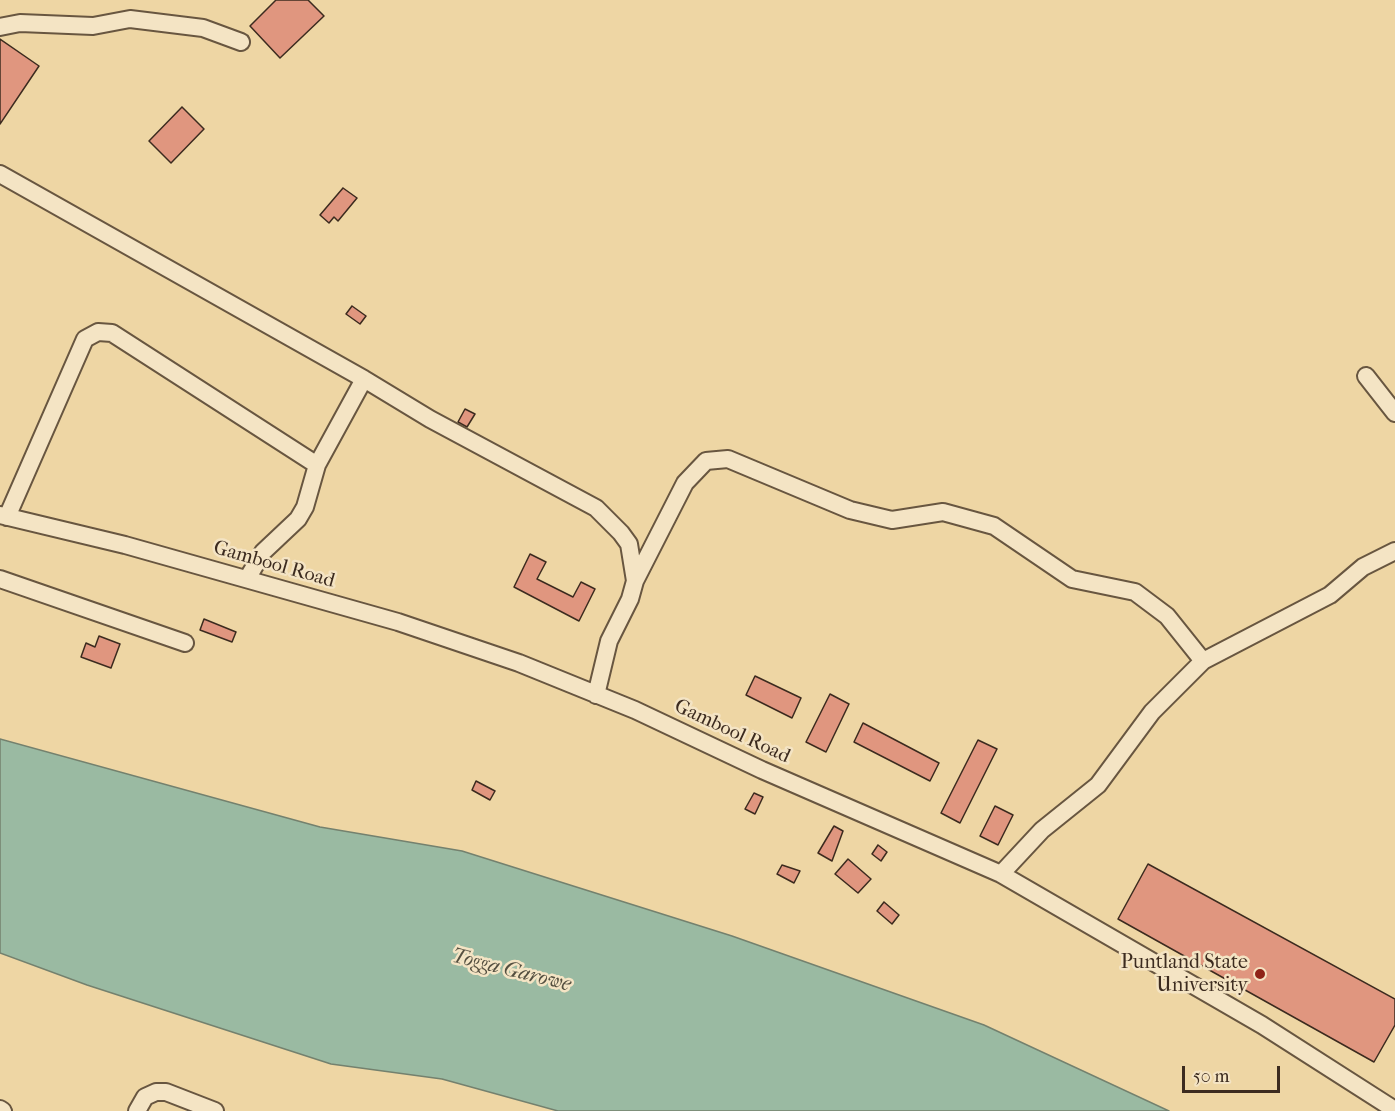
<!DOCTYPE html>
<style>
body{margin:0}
#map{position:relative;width:1395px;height:1111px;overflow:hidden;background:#eed6a4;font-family:"IM FELL French Canon",serif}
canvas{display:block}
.scale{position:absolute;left:1182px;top:1066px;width:98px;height:27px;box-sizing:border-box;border:3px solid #3c2b1f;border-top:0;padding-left:8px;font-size:18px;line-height:21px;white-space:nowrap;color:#3c2b1f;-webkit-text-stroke:4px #f4e4c4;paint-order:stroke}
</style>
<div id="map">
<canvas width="1395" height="1111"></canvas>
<div class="scale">50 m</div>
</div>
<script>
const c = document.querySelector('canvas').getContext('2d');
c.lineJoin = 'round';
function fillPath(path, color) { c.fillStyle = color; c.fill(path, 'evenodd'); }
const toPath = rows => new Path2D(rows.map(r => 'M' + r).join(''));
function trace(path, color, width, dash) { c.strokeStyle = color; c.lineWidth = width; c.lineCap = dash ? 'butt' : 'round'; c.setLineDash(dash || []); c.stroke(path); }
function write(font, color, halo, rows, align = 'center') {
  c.font = font + ' "IM FELL French Canon",serif'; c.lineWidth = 5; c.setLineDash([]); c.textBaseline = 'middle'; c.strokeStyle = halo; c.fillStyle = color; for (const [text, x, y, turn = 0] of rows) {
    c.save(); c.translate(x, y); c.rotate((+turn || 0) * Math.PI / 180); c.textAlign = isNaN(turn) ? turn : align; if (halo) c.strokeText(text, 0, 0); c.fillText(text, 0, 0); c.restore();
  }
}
const water = toPath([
 [0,739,320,827,462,851,732,936,984,1025,1169,1111,558,1111,442,1079,331,1064,87,985,0,953,0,739]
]);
fillPath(water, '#9abaa2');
trace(water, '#74816e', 1.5);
const building = toPath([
 [276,0,308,0,324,16,280,58,250,26,276,0],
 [0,39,39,66,0,124,0,39],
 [182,107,204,129,171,163,149,141,182,107],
 [343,188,357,198,338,221,334,217,329,223,320,215,343,188],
 [352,306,366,316,360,324,346,314,352,306],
 [465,409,475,414,467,427,458,422,465,409],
 [530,554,546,562,537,579,573,597,581,582,595,589,579,621,514,587,530,554],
 [204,619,236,632,232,642,200,630,204,619],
 [99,636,120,644,111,668,81,657,86,643,95,647,99,636],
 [755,676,801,698,792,718,746,695,755,676],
 [830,694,849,704,826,752,806,742,830,694],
 [863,723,939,763,930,781,854,742,863,723],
 [978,740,997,749,960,823,941,813,978,740],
 [476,781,495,791,490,800,472,790,476,781],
 [754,793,763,797,755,814,745,809,754,793],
 [995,806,1013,815,998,845,980,836,995,806],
 [834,826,843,831,832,861,818,853,834,826],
 [878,845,887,852,881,861,872,854,878,845],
 [848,859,871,879,858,893,835,874,848,859],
 [1148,864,1395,999,1395,1025,1374,1062,1118,919,1148,864],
 [782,865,800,871,794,883,777,874,782,865],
 [884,902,899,915,892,924,877,911,884,902]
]);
fillPath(building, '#e0967f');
trace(building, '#3c2b1f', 1.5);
const minor = toPath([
 [0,27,20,23,93,26,130,19,203,28,241,42],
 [0,174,364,379,430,419,596,508,621,533,629,544,635,581,630,599,609,641,596,695],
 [1366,376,1395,413],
 [0,515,125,545,398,622,519,663,635,710,762,770,1001,874,1262,1025,1395,1110],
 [7,517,85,339,98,332,112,333,317,465],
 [0,579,185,643],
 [247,579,263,552,298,519,305,507,317,465,364,379],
 [635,581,685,483,706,461,728,459,850,510,892,520,943,512,994,526,1072,579,1135,592,1167,616,1203,661],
 [1001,874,1042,830,1098,785,1152,712,1203,661,1330,595,1363,567,1395,551],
 [0,1109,3,1111],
 [137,1111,145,1097,156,1092,166,1092,215,1111]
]);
trace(minor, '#685640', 20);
trace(minor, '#f4e4c4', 16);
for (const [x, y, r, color] of [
 [1260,974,6,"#8f2418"]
]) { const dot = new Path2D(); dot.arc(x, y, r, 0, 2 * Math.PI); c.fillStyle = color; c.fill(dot); trace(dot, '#f4e4c4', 2); }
write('20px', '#3c2b1f', '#f4e4c4', [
 ["Gambool Road",274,565,16],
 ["Gambool Road",732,732,25]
]);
write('20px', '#3c2b1f', '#f4e4c4', [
 ["Puntland State",1248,963],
 ["University",1248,986]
], 'right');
write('italic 21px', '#544f40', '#f4e4c4', [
 ["Togga Garowe",511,971,14]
]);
</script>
